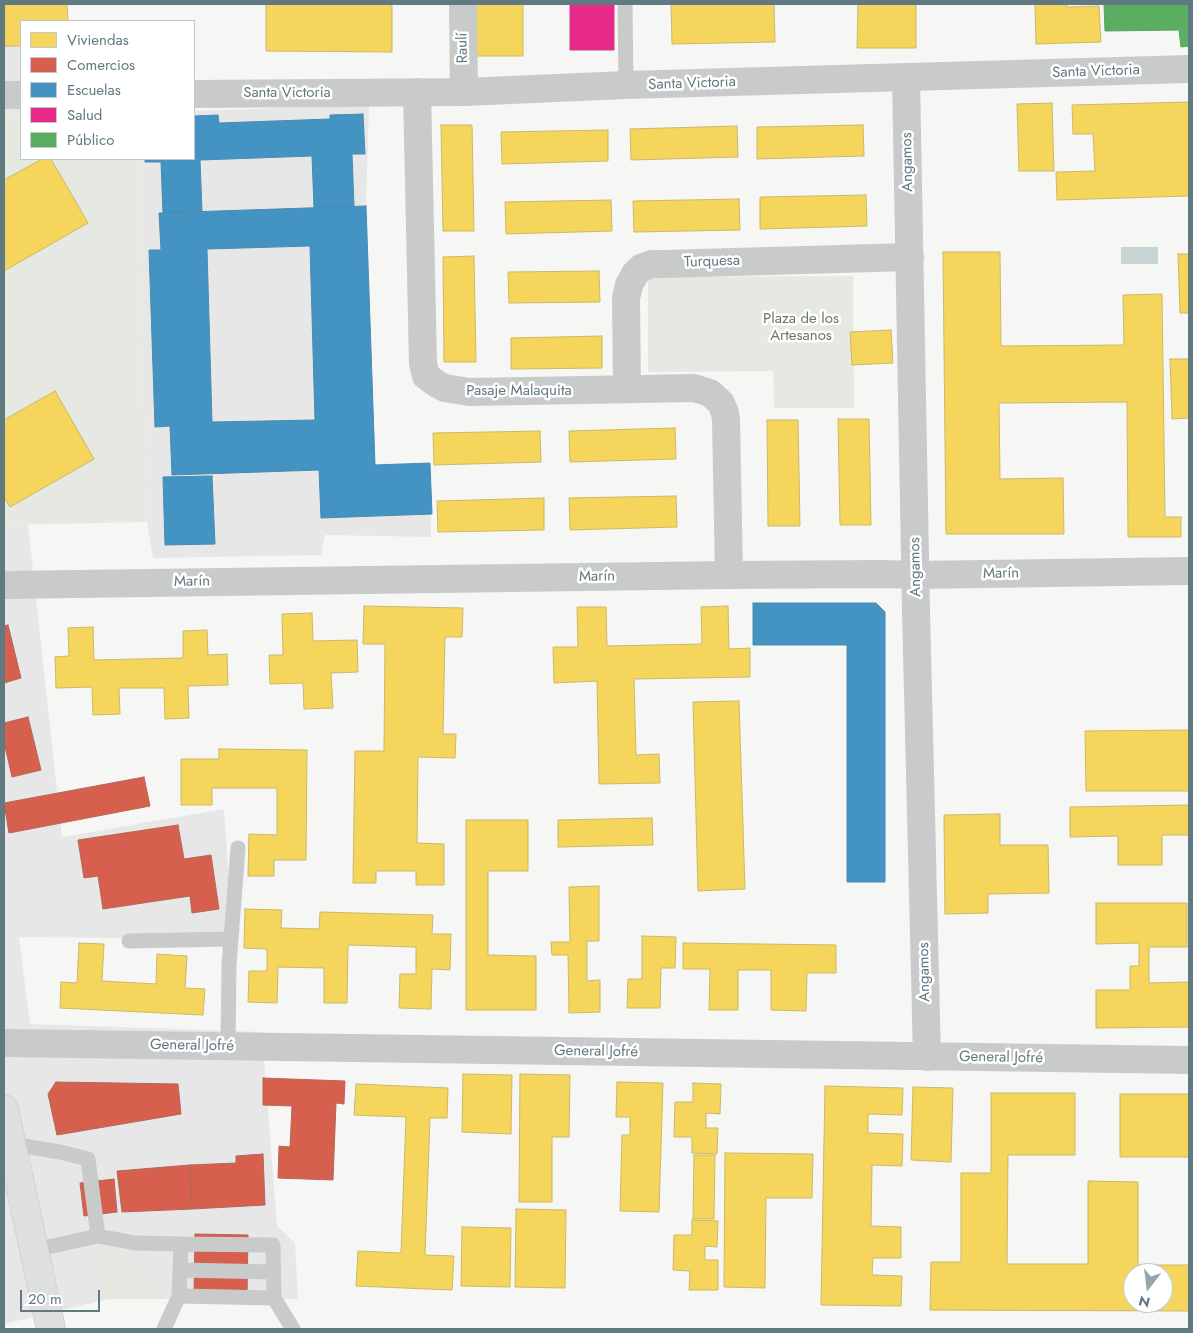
<!DOCTYPE html>
<meta charset="utf-8">
<style>
body{margin:0}
#map{position:relative;width:1193px;height:1333px;overflow:hidden;background:#f6f6f5;font-family:Jost,sans-serif}
canvas{display:block}
.frame{position:absolute;inset:0;border:5px solid #617980;pointer-events:none}
.legend{position:absolute;left:20px;top:20px;width:175px;height:140px;box-sizing:border-box;background:#fff;border:1px solid #c0c9cc;margin:0;padding:6px 9px;list-style:none;font-size:15px;color:#617980}
.legend li{display:flex;align-items:center;gap:10px;height:25px}
.legend b{width:25px;border:1px solid #c0c9cc}
.north{position:absolute;left:1123px;top:1263px;width:50px;height:50px;box-sizing:border-box;background:#fff;border:1px solid #c0c9cc;border-radius:50%;rotate:195deg;font-size:14px;font-weight:700;line-height:20px;text-align:center;color:#617980}
.north::after{content:'';display:block;margin:auto;width:18px;height:22px;background:#95a5a9;clip-path:polygon(50% 0,100% 100%,50% 72%,0 100%)}
.scale{position:absolute;left:20px;top:1290px;width:80px;height:22px;box-sizing:border-box;border:2px solid #617980;border-top:0;padding-left:6px;font-size:15px;line-height:18px;white-space:nowrap;color:#617980;-webkit-text-stroke:4px #fff;paint-order:stroke}
</style>
<div id="map">
<canvas width="1193" height="1333"></canvas>
<div class="frame"></div>
<ul class="legend">
<li><b style="height:14px;background:#f6d55c"></b>Viviendas</li>
<li><b style="height:14px;background:#d6604d"></b>Comercios</li>
<li><b style="height:14px;background:#4393c3"></b>Escuelas</li>
<li><b style="height:14px;background:#e7298a"></b>Salud</li>
<li><b style="height:14px;background:#5aae61"></b>Público</li>
</ul>
<div class="north">N</div>
<div class="scale">20 m</div>
</div>
<script>
const c = document.querySelector('canvas').getContext('2d');
c.lineJoin = 'round';
function fillPath(path, color) { c.fillStyle = color; c.fill(path, 'evenodd'); }
const toPath = rows => new Path2D(rows.map(r => 'M' + r).join(''));
function trace(path, color, width, dash) { c.strokeStyle = color; c.lineWidth = width; c.lineCap = dash ? 'butt' : 'round'; c.setLineDash(dash || []); c.stroke(path); }
function write(font, color, halo, rows, align = 'center') {
  c.font = font + ' Jost,sans-serif'; c.lineWidth = 5; c.setLineDash([]); c.textBaseline = 'middle'; c.strokeStyle = halo; c.fillStyle = color; for (const [text, x, y, turn = 0] of rows) {
    c.save(); c.translate(x, y); c.rotate((+turn || 0) * Math.PI / 180); c.textAlign = isNaN(turn) ? turn : align; if (halo) c.strokeText(text, 0, 0); c.fillText(text, 0, 0); c.restore();
  }
}
fillPath(toPath([
 [4,4,57,4,56,21,21,21,21,117,4,118],
 [369,105,366,206,375,464,430,463,431,537,325,535,321,555,153,558,147,522,137,159,194,159,194,111],
 [28,524,62,837,224,809,233,939,19,937,30,1024,262,1032,277,1226,295,1243,298,1299,109,1299,4,1324,4,525]
]), '#e6e7e6');
fillPath(toPath([
 [21,117,21,159,137,159,147,522,4,525,4,118],
 [853,276,854,408,774,408,773,371,648,372,648,277],
 [98,1241,101,1241,169,1291,169,1299,109,1299,102,1292]
]), '#e6e8e2');
fillPath(toPath([
 [1121,247,1158,247,1158,264,1121,264]
]), '#c7d4d4');
const homes = toPath([
 [4,4,67,4,68,21,21,21,21,46,4,46,4,4],
 [266,4,392,4,392,52,266,51,266,4],
 [467,4,523,4,523,56,467,56,467,4],
 [671,4,774,4,775,42,672,44,671,4],
 [858,4,916,4,916,48,857,48,858,4],
 [1035,4,1067,4,1067,7,1099,6,1101,42,1036,44,1035,4],
 [1189,102,1189,196,1057,200,1056,172,1095,171,1093,134,1073,134,1072,105,1189,102],
 [1052,103,1054,171,1019,171,1017,104,1052,103],
 [441,125,472,125,474,231,443,231,441,125],
 [863,125,864,156,757,159,757,127,863,125],
 [737,126,738,157,631,160,630,129,737,126],
 [608,130,608,161,502,164,501,132,608,130],
 [42,159,51,159,88,223,4,271,4,180,42,159],
 [866,195,867,226,760,229,760,197,866,195],
 [739,199,740,230,634,232,633,201,739,199],
 [611,200,612,231,506,234,505,202,611,200],
 [943,252,1000,252,1001,346,1124,345,1123,295,1162,294,1165,517,1181,517,1181,537,1128,537,1127,402,999,403,1000,479,1063,478,1064,534,946,534,943,252],
 [1178,254,1189,254,1189,313,1180,313,1178,254],
 [474,256,476,362,444,362,443,257,474,256],
 [599,271,600,302,509,303,508,272,599,271],
 [891,330,893,363,852,365,850,332,891,330],
 [602,336,602,368,511,369,511,338,602,336],
 [1170,359,1189,359,1189,418,1172,419,1170,359],
 [55,391,94,459,10,507,4,497,4,420,55,391],
 [838,419,869,419,871,525,840,525,838,419],
 [767,420,798,420,800,526,768,526,767,420],
 [675,428,676,459,570,462,569,431,675,428],
 [540,431,541,462,434,465,433,433,540,431],
 [676,496,677,527,570,530,569,498,676,496],
 [544,498,544,530,438,532,437,501,544,498],
 [364,606,463,608,462,637,445,637,443,734,456,734,455,758,418,757,417,843,444,844,444,885,416,885,416,871,376,871,376,883,353,883,355,751,384,751,385,644,363,644,364,606],
 [728,606,729,649,750,648,750,677,634,679,636,755,659,754,660,783,599,784,597,681,554,683,553,647,578,647,577,607,606,607,607,646,702,644,701,607,728,606],
 [312,613,313,641,357,640,358,672,331,673,333,708,304,709,303,683,270,684,269,655,283,655,282,614,312,613],
 [93,627,94,660,183,658,183,631,207,630,208,655,227,654,228,685,188,686,189,718,165,719,164,688,119,688,120,714,93,715,92,687,56,688,55,657,69,656,68,628,93,627],
 [739,701,745,889,698,891,693,702,739,701],
 [1189,730,1189,791,1086,791,1085,731,1189,730],
 [219,749,307,750,306,860,274,860,274,876,248,876,249,834,277,835,277,788,212,788,212,805,181,805,181,759,219,759,219,749],
 [1189,805,1189,835,1162,835,1162,865,1118,865,1118,836,1070,837,1070,807,1189,805],
 [1000,814,1000,845,1048,845,1049,893,988,894,988,913,945,914,944,815,1000,814],
 [652,818,653,845,558,847,558,820,652,818],
 [466,820,528,820,528,871,488,871,488,955,536,956,536,1010,466,1010,466,820],
 [599,886,599,941,587,941,587,981,600,980,600,1012,569,1013,568,955,552,955,551,942,570,942,569,887,599,886],
 [1096,903,1187,903,1187,947,1149,947,1149,983,1189,982,1189,1027,1096,1028,1096,990,1130,990,1130,966,1139,966,1139,943,1096,944,1096,903],
 [245,909,282,910,281,928,319,929,320,912,433,915,432,934,451,934,450,970,432,969,431,1009,399,1008,400,974,416,974,416,947,348,945,347,1003,324,1003,324,968,278,967,277,1003,248,1002,249,971,267,971,267,949,244,948,245,909],
 [642,936,676,937,675,968,661,968,660,1008,627,1008,628,979,642,979,642,936],
 [79,943,104,944,102,981,156,984,157,954,187,956,185,988,205,989,203,1015,60,1008,61,982,77,983,79,943],
 [683,943,836,945,836,973,807,973,806,1011,771,1010,771,970,738,970,738,1010,709,1010,710,969,683,969,683,943],
 [463,1074,512,1075,511,1134,462,1132,463,1074],
 [520,1074,570,1075,569,1137,552,1137,552,1202,519,1202,520,1074],
 [617,1082,663,1083,659,1212,620,1211,622,1135,630,1135,630,1117,616,1117,617,1082],
 [693,1083,721,1084,720,1114,706,1113,706,1128,718,1128,717,1154,692,1153,692,1137,674,1137,675,1102,693,1102,693,1083],
 [356,1084,448,1088,447,1118,430,1118,425,1255,454,1256,452,1290,356,1286,358,1251,401,1253,406,1117,354,1115,356,1084],
 [825,1086,903,1088,902,1115,868,1114,868,1133,903,1134,902,1166,872,1165,871,1226,901,1227,901,1258,873,1258,872,1275,902,1276,901,1306,821,1305,825,1086],
 [913,1087,953,1088,951,1162,911,1160,913,1087],
 [991,1093,1075,1093,1075,1155,1008,1155,1007,1264,1088,1264,1088,1181,1138,1182,1138,1265,1189,1265,1189,1311,930,1310,931,1262,961,1262,961,1173,991,1173,991,1093],
 [1133,1273,1163,1273,1163,1303,1133,1303,1133,1273],
 [1120,1094,1189,1094,1189,1157,1120,1157,1120,1094],
 [725,1153,813,1154,812,1198,766,1198,765,1288,724,1287,725,1153],
 [694,1155,715,1155,714,1219,693,1219,694,1155],
 [516,1209,566,1210,565,1288,515,1287,516,1209],
 [692,1220,718,1221,717,1247,705,1246,705,1260,718,1260,718,1290,689,1290,690,1271,673,1270,674,1235,692,1235,692,1220],
 [462,1227,511,1228,510,1287,461,1286,462,1227]
]);
fillPath(homes, '#f6d55c');
trace(homes, '#c9b967', 1);
const shops = toPath([
 [8,625,21,678,4,683,4,626,8,625],
 [28,717,41,770,12,777,4,742,4,723,28,717],
 [144,777,150,806,9,833,4,803,144,777],
 [178,825,184,859,211,855,219,909,192,913,190,896,103,909,98,876,84,878,78,840,178,825],
 [263,1078,345,1081,344,1104,336,1103,333,1180,278,1178,279,1146,290,1147,292,1106,263,1105,263,1078],
 [56,1082,178,1084,181,1114,57,1135,48,1094,56,1082],
 [263,1154,265,1205,192,1209,190,1165,236,1163,236,1156,263,1154],
 [190,1165,192,1209,122,1212,117,1171,190,1165],
 [114,1179,117,1212,84,1216,80,1183,114,1179],
 [195,1234,248,1235,247,1295,194,1295,195,1234]
]);
fillPath(shops, '#d6604d');
trace(shops, '#b3685c', 1);
const schools = toPath([
 [363,114,365,154,352,154,354,206,314,208,312,156,200,160,202,211,163,213,161,162,145,162,145,159,194,159,194,116,218,115,219,123,330,119,330,115,363,114],
 [366,206,375,465,430,463,432,514,321,518,319,470,172,475,170,426,155,427,149,250,161,250,159,213,366,206],
 [310,246,315,420,212,422,207,249,310,246],
 [212,476,215,544,165,545,163,477,212,476],
 [753,603,876,603,885,612,885,882,847,882,847,645,753,645,753,603]
]);
fillPath(schools, '#4393c3');
trace(schools, '#4c8baf', 1);
const health = toPath([
 [570,4,614,4,614,50,570,50,570,4]
]);
fillPath(health, '#e7298a');
trace(health, '#bf4187', 1);
const public = toPath([
 [1104,4,1189,4,1189,46,1181,47,1179,30,1105,31,1104,4]
]);
fillPath(public, '#5aae61');
trace(public, '#5c9e6a', 1);
const secondary = toPath([
 [4,1109,51,1329]
]);
trace(secondary, '#d2d3d3', 30);
trace(toPath([
 [625,4,626,85],
 [129,941,231,939],
 [228,1046,229,965,238,848],
 [11,1144,60,1152,88,1159,98,1236],
 [34,1250,98,1236,135,1243,181,1244],
 [180,1270,273,1272],
 [274,1298,293,1329],
 [164,1329,179,1296,181,1244,273,1245,274,1298,179,1296]
]), '#c9cbcb', 15);
trace(toPath([
 [463,4,464,92],
 [906,78,916,611,927,1057],
 [417,92,423,363,426,376,437,384,445,388,469,392,694,388,710,393,721,403,725,413,726,420,729,575],
 [194,94,464,92,626,85,1189,69],
 [4,95,21,95],
 [627,389,626,298,629,285,635,274,641,268,652,264,663,264,910,257],
 [4,1043,1189,1060]
]), '#c9cbcb', 28);
trace(toPath([
 [4,585,729,575,881,574,917,575,1189,571]
]), '#c9cbcb', 28);
trace(secondary, '#dedfdf', 28);
write('15px', '#617980', '#fff', [
 ["Raulí",463,48,-91],
 ["Santa Victoria",1096,72,-2],
 ["Santa Victoria",692,84,-2],
 ["Santa Victoria",287,93],
 ["Angamos",908,162,-91],
 ["Turquesa",712,262,-2],
 ["Pasaje Malaquita",519,391],
 ["Angamos",916,567,-91],
 ["Marín",1001,574,-1],
 ["Marín",597,577,-1],
 ["Marín",192,582,-1],
 ["Angamos",925,972,-91],
 ["General Jofré",192,1046,1],
 ["General Jofré",596,1052,1],
 ["General Jofré",1001,1058,1]
]);
write('15px', '#697860', '#fff', [
 ["Plaza de los",801,319],
 ["Artesanos",801,336]
]);
</script>
